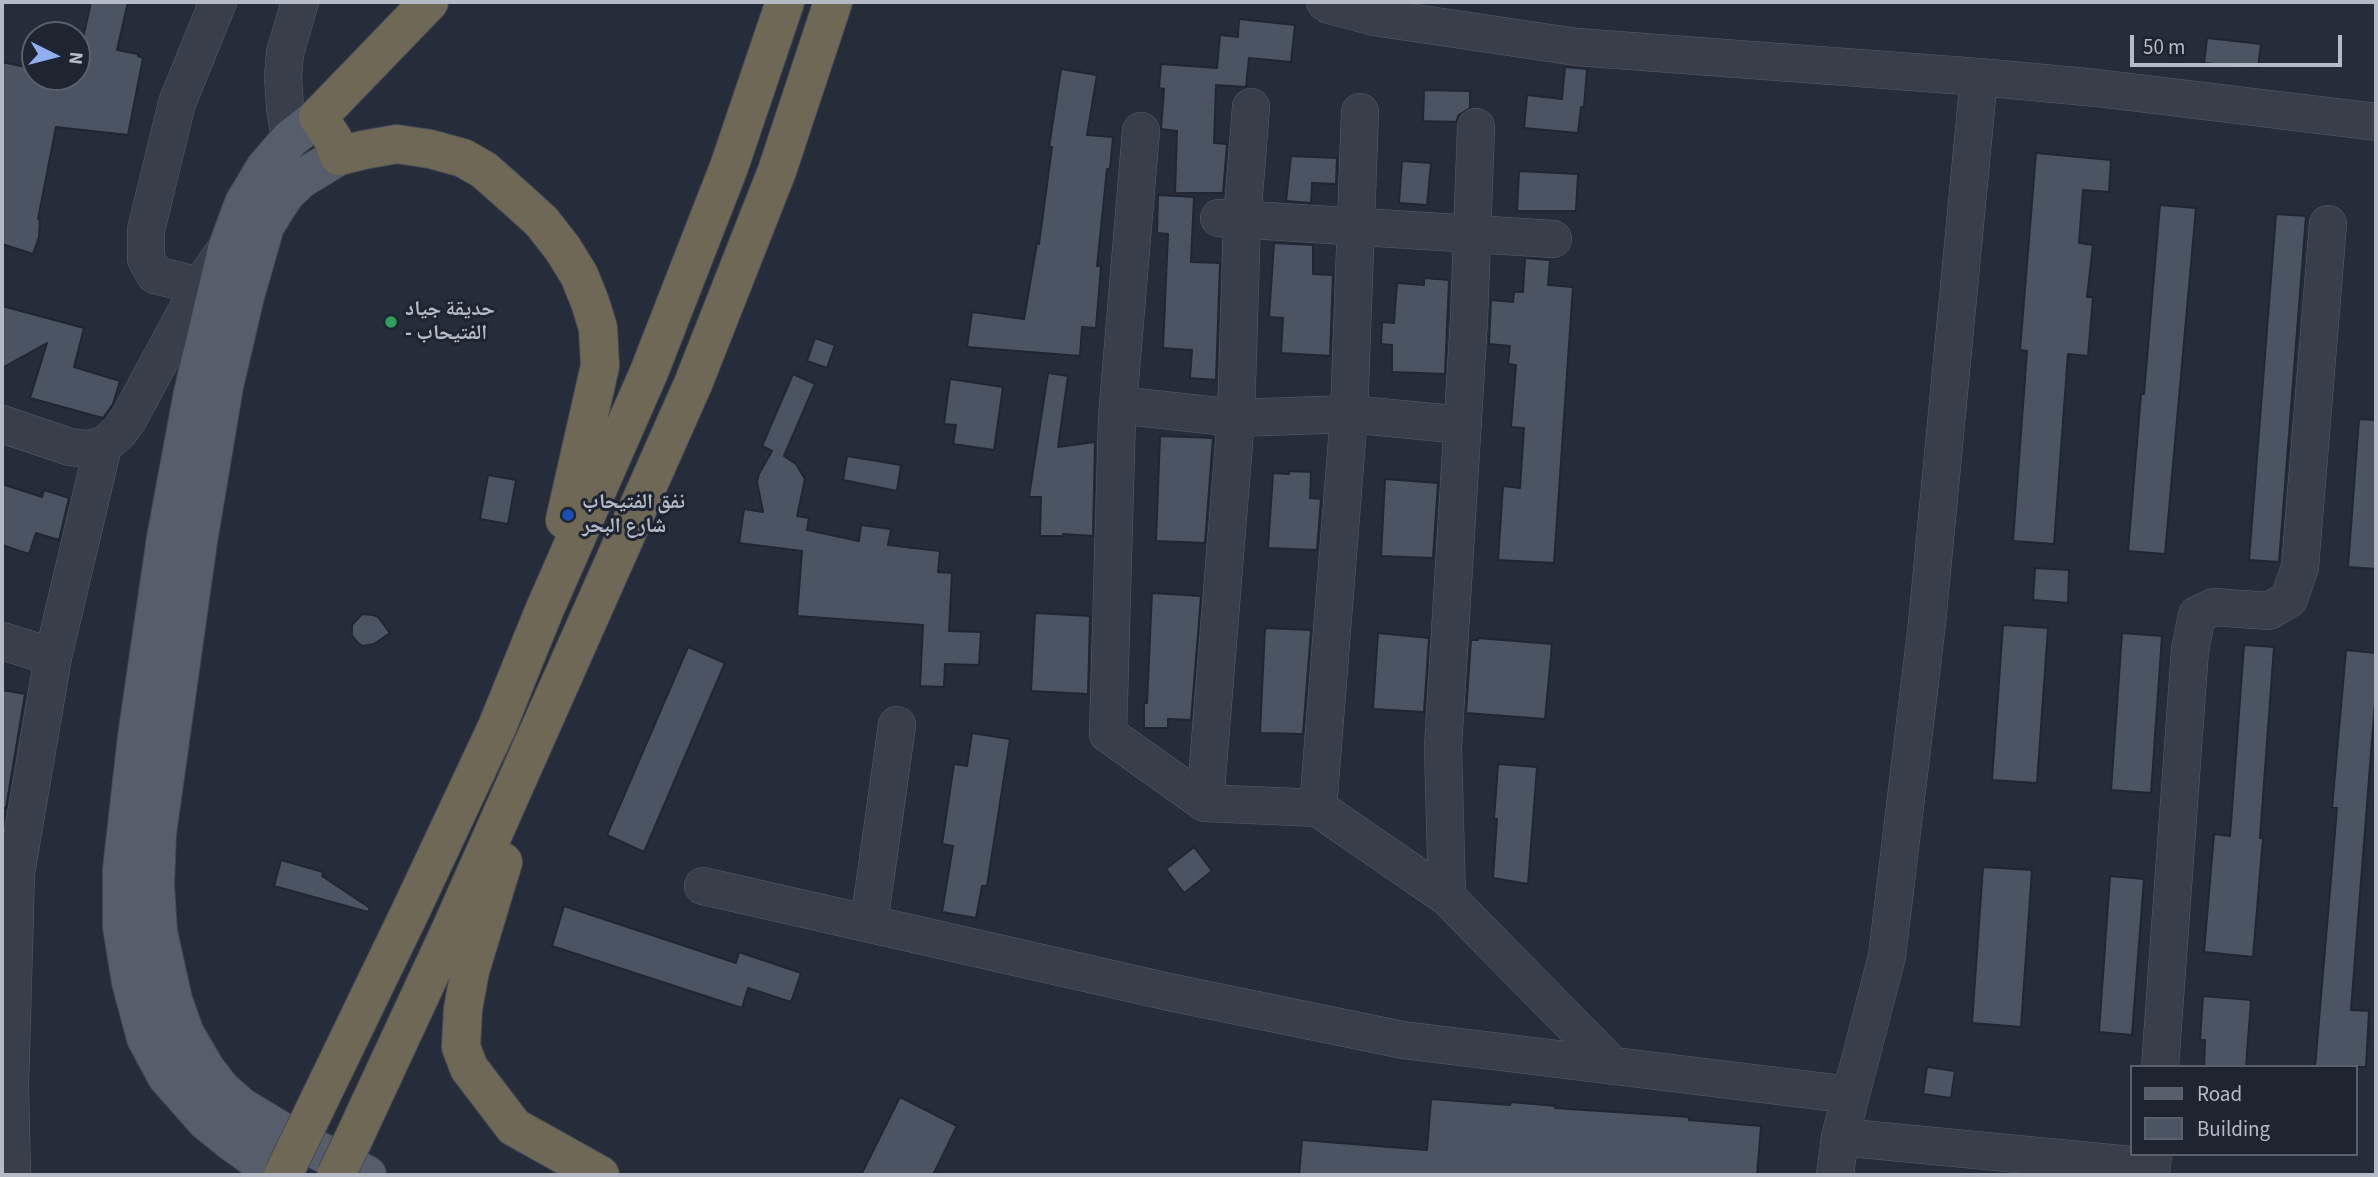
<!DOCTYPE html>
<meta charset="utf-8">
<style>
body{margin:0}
#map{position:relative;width:2378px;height:1177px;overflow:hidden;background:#252d3b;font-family:"Source Sans 3",sans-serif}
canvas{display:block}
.frame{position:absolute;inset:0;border:4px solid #b4bac6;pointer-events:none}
.legend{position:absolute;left:2130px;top:1065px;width:228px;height:91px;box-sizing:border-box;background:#1e2430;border:2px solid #5a606c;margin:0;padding:9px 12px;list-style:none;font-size:21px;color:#b4bac6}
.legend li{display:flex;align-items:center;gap:14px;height:35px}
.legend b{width:35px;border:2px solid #5a606c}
.north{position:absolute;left:21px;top:21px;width:70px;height:70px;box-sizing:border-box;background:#1e2430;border:2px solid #5a606c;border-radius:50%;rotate:96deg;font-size:19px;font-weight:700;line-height:28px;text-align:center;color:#b4bac6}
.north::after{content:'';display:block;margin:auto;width:24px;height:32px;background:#8faff0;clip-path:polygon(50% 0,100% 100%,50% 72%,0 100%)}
.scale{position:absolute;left:2130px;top:35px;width:212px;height:32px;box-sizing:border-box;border:4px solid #b4bac6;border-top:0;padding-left:9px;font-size:21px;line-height:24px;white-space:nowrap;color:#b4bac6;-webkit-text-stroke:5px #1e2430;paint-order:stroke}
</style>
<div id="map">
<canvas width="2378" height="1177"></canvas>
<div class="frame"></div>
<ul class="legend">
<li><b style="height:9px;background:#565e6b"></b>Road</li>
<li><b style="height:19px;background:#4b5463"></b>Building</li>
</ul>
<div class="north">N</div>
<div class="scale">50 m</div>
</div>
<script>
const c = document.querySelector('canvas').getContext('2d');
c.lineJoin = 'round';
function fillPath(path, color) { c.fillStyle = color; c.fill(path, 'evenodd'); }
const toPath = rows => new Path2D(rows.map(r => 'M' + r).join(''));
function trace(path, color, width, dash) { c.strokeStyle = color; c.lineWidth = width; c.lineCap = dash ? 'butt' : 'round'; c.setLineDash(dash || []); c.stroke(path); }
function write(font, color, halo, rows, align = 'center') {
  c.font = font + ' "Source Sans 3","Noto Naskh Arabic",sans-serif'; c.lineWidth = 6; c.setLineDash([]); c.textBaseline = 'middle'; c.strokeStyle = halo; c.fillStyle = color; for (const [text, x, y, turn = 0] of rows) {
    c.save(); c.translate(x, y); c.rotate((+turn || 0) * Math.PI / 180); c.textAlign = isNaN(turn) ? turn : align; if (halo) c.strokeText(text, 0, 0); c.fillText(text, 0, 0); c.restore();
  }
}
const building = toPath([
 [91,2,128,2,117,50,138,54,138,56,143,58,128,135,56,127,38,219,40,220,39,237,33,254,2,244,2,62,35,69,35,77,77,78,77,37,83,38,91,2],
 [1239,19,1295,25,1291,62,1249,58,1246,87,1216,85,1214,143,1227,144,1223,193,1175,193,1177,131,1161,129,1164,89,1159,88,1161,64,1217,68,1220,35,1238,37,1239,19],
 [2207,38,2261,44,2258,68,2204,63,2207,38],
 [1565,67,1587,69,1584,107,1581,107,1578,133,1524,128,1527,95,1562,99,1565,67],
 [1061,69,1097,75,1087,135,1113,137,1110,169,1107,169,1097,266,1101,266,1096,328,1082,327,1080,356,967,347,972,312,1024,319,1037,243,1039,244,1052,147,1049,147,1061,69],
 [1424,90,1470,91,1470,108,1459,115,1456,122,1423,121,1424,90],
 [2036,153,2111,160,2109,192,2083,190,2079,243,2093,245,2087,297,2093,297,2088,356,2068,354,2054,544,2013,541,2027,351,2020,350,2036,153],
 [1291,156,1337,158,1336,184,1312,183,1311,203,1286,201,1291,156],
 [1402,161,1431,163,1427,205,1399,203,1402,161],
 [1519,171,1578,174,1576,211,1517,211,1519,171],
 [1158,195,1194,197,1191,262,1220,263,1216,380,1190,378,1192,350,1163,348,1168,234,1157,233,1158,195],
 [2160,205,2196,208,2165,554,2128,551,2141,394,2144,394,2160,205],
 [2276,214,2306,216,2279,562,2249,560,2276,214],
 [1274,243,1313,245,1313,274,1333,275,1330,356,1281,353,1283,318,1269,317,1274,243],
 [1525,258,1550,260,1548,285,1573,287,1554,563,1498,560,1503,486,1520,488,1524,428,1511,427,1516,365,1508,364,1510,346,1489,344,1491,300,1513,302,1514,292,1523,292,1525,258],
 [1424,278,1449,280,1445,374,1392,372,1392,345,1381,344,1382,322,1394,323,1397,283,1424,285,1424,278],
 [2,306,84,328,74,367,120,381,113,404,103,418,30,398,47,343,2,368,2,306],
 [815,338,835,345,827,368,807,361,815,338],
 [1048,373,1068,376,1058,447,1095,442,1093,536,1063,534,1063,536,1040,536,1041,497,1029,497,1048,373],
 [793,374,815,384,784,456,796,464,805,479,797,516,809,518,807,530,859,541,861,525,891,529,888,545,940,551,938,572,952,573,949,631,981,632,979,665,945,664,944,687,920,686,923,625,797,616,802,551,739,543,744,509,763,512,757,482,759,474,772,451,762,446,793,374],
 [950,379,1003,387,994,450,953,444,956,425,944,424,950,379],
 [2359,419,2376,420,2376,569,2348,567,2359,419],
 [1160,436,1213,438,1205,543,1156,541,1160,436],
 [847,456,901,465,897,491,843,480,847,456],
 [1289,471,1311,472,1310,498,1321,499,1317,550,1268,548,1273,473,1289,474,1289,471],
 [488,475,516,480,508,524,480,519,488,475],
 [1385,479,1438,483,1433,558,1381,556,1385,479],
 [2,484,42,497,44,490,69,498,59,540,36,533,29,554,2,545,2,484],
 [2035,568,2069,570,2068,603,2033,600,2035,568],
 [1152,593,1201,596,1191,720,1168,719,1168,728,1144,728,1144,703,1147,703,1152,593],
 [1035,613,1090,616,1088,694,1031,691,1035,613],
 [362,614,373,615,378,617,390,633,374,644,363,646,358,643,352,635,352,625,362,614],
 [2003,625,2048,628,2037,783,1992,780,2003,625],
 [1265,628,1311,630,1303,734,1260,733,1265,628],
 [1378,633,1429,638,1424,712,1373,709,1378,633],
 [2122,633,2162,636,2151,793,2111,790,2122,633],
 [1478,638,1552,644,1545,719,1466,713,1471,640,1478,640,1478,638],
 [2244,645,2274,647,2260,838,2263,838,2253,957,2204,952,2214,834,2230,836,2244,645],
 [688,647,725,663,644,852,607,835,688,647],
 [2346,650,2376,653,2376,689,2351,1010,2369,1011,2366,1067,2315,1067,2337,808,2332,808,2346,650],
 [2,690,25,694,6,808,2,808,2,690],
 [972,733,1010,739,987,886,982,886,976,918,942,912,953,846,942,844,954,764,967,766,972,733],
 [1498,764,1537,767,1528,884,1493,878,1497,819,1494,819,1498,764],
 [1194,847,1212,871,1184,893,1166,869,1194,847],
 [281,860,323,872,322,876,370,908,368,912,274,886,281,860],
 [1983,867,2032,870,2021,1027,1972,1023,1983,867],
 [2110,876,2144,879,2132,1035,2099,1032,2110,876],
 [564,906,736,963,739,952,801,973,791,1002,748,988,742,1008,552,946,564,906],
 [2203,996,2251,1000,2246,1067,2204,1067,2205,1040,2200,1040,2203,996],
 [1927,1067,1955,1071,1951,1098,1923,1094,1927,1067],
 [900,1097,957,1126,933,1175,861,1175,900,1097],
 [1431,1099,1510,1105,1511,1102,1556,1106,1555,1108,1689,1117,1689,1120,1761,1126,1757,1175,1299,1175,1302,1140,1427,1150,1431,1099]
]);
fillPath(building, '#4b5463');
trace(building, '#202632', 2);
const minor = toPath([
 [1325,2,1329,5,1374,17,1577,47,1979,77],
 [1251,107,1242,220,1236,418,1205,803,1318,808],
 [1360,112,1349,414,1318,808,1447,897],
 [1476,127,1469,319,1443,747,1447,897,1613,1066],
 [1141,131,1117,417,1108,734,1205,803],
 [290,139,285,107,283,77,285,53,300,2],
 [1219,218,1553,239],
 [200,286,155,275,146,259,146,230,177,103,218,2],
 [1118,405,1236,418,1349,414,1463,425],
 [2,424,70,447,87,449,103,446,119,432,129,418,200,286,226,249],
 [2,641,53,657],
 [703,886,1169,992,1403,1040,1851,1095],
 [869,923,897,725],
 [2160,1067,2190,650,2197,615,2214,607,2269,611,2289,599,2300,567,2328,224],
 [1840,1137,2152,1167,2153,1154],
 [12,1175,10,1087,16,873,53,657,103,446],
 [1835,1175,1840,1137,1887,956,1927,623,1979,77,2097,88,2376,122]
]);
const major = toPath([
 [339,156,301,179,286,193,276,208,265,226,245,296,224,386,198,541,157,833,155,885,158,932,173,1000,185,1034,205,1068,221,1089,240,1106,293,1138,367,1175],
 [285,1175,260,1162,232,1142,206,1121,167,1077,146,1038,131,982,122,926,122,870,137,737,166,538,193,393,227,249,244,203,265,168,290,139,318,117]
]);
const highway = toPath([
 [429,2,318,117,333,139,339,156,363,150,397,144,430,149,463,158,484,170,519,201,542,222,563,249,579,275,590,302,598,328,600,366,565,520],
 [503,862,470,971,463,1009,461,1047,469,1068,514,1127,600,1175],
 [312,1115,413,906,497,727,544,611,649,372,729,167,785,2],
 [353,1140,451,929,693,384,777,171,833,2]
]);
trace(minor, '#565d69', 38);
trace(major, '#414854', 40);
trace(highway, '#444a56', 40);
trace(minor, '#383f4b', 37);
trace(major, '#565e6b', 38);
trace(highway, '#706856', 38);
const highwayBridge = toPath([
 [283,1175,312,1115],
 [336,1175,353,1140]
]);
trace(highwayBridge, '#444a56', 40, []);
trace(highwayBridge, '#706856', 38);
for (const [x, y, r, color] of [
 [391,322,7,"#2e9e5b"],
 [568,515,7,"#1a4fb4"]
]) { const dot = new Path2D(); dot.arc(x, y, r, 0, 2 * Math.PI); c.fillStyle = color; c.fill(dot); trace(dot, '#1e2430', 2.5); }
write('bold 21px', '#b4bac6', '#1e2430', [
 ["حديقة جياد",405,310],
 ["- الفتيحاب",405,334],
 ["نفق الفتيحاب",582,503],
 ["شارع البحر",582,527]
], 'left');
</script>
